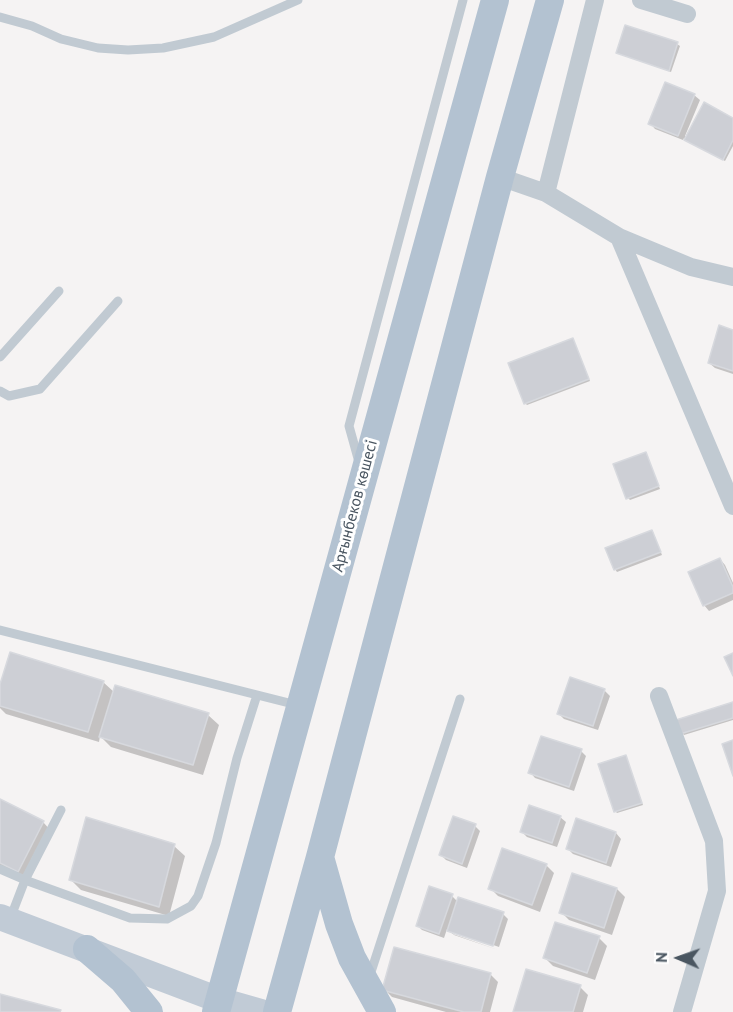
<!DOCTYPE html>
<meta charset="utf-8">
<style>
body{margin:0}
#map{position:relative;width:733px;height:1012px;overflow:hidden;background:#f5f3f3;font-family:"PT Sans",sans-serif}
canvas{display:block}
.north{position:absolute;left:649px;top:928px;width:60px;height:60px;-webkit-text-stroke:4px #fff;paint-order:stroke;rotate:272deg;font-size:16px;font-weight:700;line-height:24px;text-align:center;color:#4a5661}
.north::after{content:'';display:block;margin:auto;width:21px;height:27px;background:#4a5661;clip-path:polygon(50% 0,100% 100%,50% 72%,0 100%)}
</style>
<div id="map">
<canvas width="733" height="1012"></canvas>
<div class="north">N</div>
</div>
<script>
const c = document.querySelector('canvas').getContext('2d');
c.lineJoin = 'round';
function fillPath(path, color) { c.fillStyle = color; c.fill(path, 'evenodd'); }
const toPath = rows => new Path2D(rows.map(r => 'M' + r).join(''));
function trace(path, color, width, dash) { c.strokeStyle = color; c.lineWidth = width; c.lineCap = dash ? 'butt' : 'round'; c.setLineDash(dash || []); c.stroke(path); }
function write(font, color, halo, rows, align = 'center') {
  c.font = font + ' "PT Sans",sans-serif'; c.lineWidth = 6; c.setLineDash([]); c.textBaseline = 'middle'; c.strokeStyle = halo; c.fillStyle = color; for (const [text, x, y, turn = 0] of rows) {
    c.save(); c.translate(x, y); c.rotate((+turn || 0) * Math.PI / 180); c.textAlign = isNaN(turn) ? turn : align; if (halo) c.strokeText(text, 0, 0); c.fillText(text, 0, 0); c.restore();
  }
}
fillPath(toPath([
 [677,44,680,46,671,72,618,53],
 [694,95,700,100,685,136,687,137,733,119,733,146,725,161,684,138,683,140,655,129,650,123],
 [733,331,733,374,715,368,709,363],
 [573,339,590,381,527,405,525,403],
 [645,453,660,489,630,500,628,498],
 [652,531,662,555,617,572,615,569],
 [720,559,725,565,733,583,733,600,709,611,704,605],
 [103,682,114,692,208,715,219,725,203,775,111,747,100,736,99,742,6,714,0,708,0,689],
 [604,690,610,696,598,730,564,719,559,714],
 [733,704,733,720,684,735,682,733],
 [581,751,586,756,574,791,535,778,530,772],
 [626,757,643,805,617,813,615,811],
 [0,801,43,822,53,833,29,881,0,867],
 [560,817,566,822,557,847,527,837,522,832],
 [577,820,616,833,621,839,611,867,573,854,568,849],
 [475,826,480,831,467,868,446,860,441,855],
 [174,846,185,856,169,916,81,890,70,879],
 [546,865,554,873,540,912,498,896,490,888],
 [573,875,617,889,625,897,612,935,569,920,561,912],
 [452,896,458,902,503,914,508,919,499,947,453,931,453,934,498,950,454,935,447,929,444,938,422,930,417,925],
 [599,938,607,946,595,980,553,966,545,958],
 [490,974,498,982,490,1012,446,1012,392,997,384,989],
 [580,987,588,995,583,1012,514,1012]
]), '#0003');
const building = toPath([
 [625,25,678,42,669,71,616,53,625,25],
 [665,82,695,94,678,136,648,124,665,82],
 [704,102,733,118,733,140,723,160,684,140,704,102],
 [719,325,733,330,733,371,708,363,719,325],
 [573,338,589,379,524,404,508,363,573,338],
 [646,452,659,486,626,499,613,464,646,452],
 [652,530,661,552,614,570,605,548,652,530],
 [720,558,733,587,733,593,703,606,688,572,720,558],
 [10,652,104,681,88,732,0,706,0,684,10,652],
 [733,653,733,676,724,657,733,653],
 [570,677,605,689,593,726,557,714,570,677],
 [115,685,209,713,193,765,99,737,115,685],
 [733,702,733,718,680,734,676,720,733,702],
 [541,736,582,749,569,787,528,773,541,736],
 [733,740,733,776,722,744,733,740],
 [626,755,642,803,614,812,598,764,626,755],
 [0,799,44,821,18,872,0,863,0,799],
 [529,805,561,816,552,843,520,832,529,805],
 [453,816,476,824,462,864,439,855,453,816],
 [86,817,175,844,159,907,69,880,86,817],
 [576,818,616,832,606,863,566,849,576,818],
 [502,848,547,864,532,905,488,889,502,848],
 [572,873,617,888,604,928,559,913,572,873],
 [429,886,453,894,439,934,416,926,429,886],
 [458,897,504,912,493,946,447,931,458,897],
 [555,922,600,936,587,973,543,958,555,922],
 [394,947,491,973,481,1012,464,1012,382,990,394,947],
 [526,969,581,985,573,1012,513,1012,526,969],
 [0,994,61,1010,60,1012,0,1012,0,994]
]);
fillPath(building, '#cdcfd5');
trace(building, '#d7d9de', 1.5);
trace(toPath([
 [0,17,32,26,61,39,98,48,128,50,163,48,214,37,298,0],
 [0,357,59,291],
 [0,391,9,396,40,389,118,301],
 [359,462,349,426,463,0],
 [0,630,297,705],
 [0,869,25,880,130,918,167,919,191,906,198,896,216,843,237,758,257,695],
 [10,919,25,880,61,810],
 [369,978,460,699]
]), '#c1cad2', 9);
trace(toPath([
 [641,0,687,14],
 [500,177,546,193,619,237,691,267,733,277],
 [546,193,595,0],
 [619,237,733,506],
 [659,696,714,841,717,891,682,1012]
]), '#c1cad2', 18);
trace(toPath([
 [0,917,219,1000,261,1012]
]), '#c1cbd6', 26);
trace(toPath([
 [320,857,339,924,352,958,382,1012],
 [87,949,123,980,149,1012],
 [216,1012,495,0],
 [277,1012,320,857,500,177,550,0]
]), '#b3c2d1', 28);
write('16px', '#4a5661', '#fff', [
 ["Арғынбеков көшесі",355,506,-75]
]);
</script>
